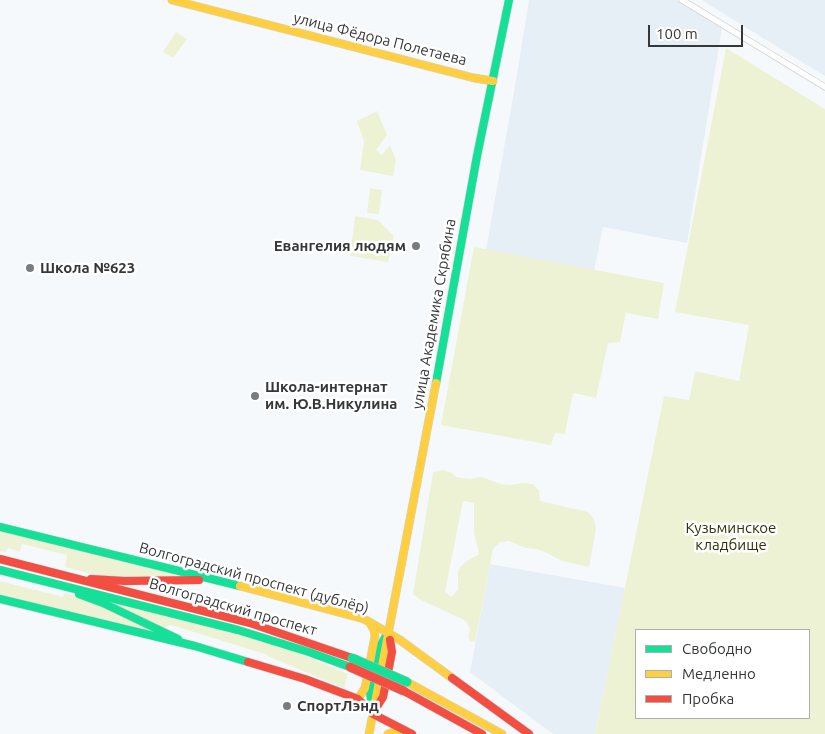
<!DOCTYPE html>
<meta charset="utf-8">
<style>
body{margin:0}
#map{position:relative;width:825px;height:734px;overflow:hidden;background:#f6f9fc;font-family:Ubuntu,sans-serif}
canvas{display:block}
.legend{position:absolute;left:635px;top:629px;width:175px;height:90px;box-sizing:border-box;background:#fff;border:1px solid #aeafb0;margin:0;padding:6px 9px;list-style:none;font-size:15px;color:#353739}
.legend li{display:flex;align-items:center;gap:10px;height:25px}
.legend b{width:25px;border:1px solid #aeafb0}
.scale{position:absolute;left:648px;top:25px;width:95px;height:22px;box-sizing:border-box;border:2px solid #353739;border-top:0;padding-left:6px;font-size:15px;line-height:18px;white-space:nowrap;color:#353739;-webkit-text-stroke:4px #fff;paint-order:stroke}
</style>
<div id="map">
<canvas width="825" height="734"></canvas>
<ul class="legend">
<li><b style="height:6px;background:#16e098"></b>Свободно</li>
<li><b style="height:6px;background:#ffcf43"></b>Медленно</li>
<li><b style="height:6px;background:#f24e42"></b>Пробка</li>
</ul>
<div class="scale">100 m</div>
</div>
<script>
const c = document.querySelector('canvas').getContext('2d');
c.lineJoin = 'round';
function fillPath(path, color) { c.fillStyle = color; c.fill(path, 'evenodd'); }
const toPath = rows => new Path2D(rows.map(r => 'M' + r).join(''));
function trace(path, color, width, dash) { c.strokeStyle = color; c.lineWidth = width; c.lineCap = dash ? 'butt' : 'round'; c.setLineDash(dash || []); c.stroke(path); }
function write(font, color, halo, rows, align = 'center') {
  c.font = font + ' Ubuntu,sans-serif'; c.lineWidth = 5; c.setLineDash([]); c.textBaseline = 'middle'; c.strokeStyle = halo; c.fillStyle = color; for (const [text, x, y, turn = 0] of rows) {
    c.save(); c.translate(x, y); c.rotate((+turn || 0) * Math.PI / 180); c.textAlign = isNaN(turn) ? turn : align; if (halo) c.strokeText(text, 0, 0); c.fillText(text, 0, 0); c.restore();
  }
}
fillPath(toPath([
 [529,0,677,0,722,28,687,243,603,227,594,270,486,250,515,86],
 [702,0,825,0,825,76,758,35],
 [490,564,625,588,595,734,553,734,470,672]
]), '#e6eef6');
fillPath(toPath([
 [176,32,187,39,173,58,163,52],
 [726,48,825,109,825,734,595,734,664,396,689,400,695,371,739,381,749,325,675,312],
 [636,630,809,630,809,718,636,718],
 [377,111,387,135,376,150,382,155,390,145,396,160,393,176,360,170,364,141,357,121],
 [370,188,382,190,379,214,367,213],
 [355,216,378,220,394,236,388,262,350,256],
 [474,247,664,283,658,319,626,313,620,342,608,343,596,398,573,393,565,434,555,433,551,445,441,425],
 [442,470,452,473,456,477,470,479,482,477,500,484,511,485,523,483,533,484,539,491,540,501,588,512,594,519,596,529,589,567,562,561,545,552,536,549,526,548,509,541,500,542,493,549,475,642,470,641,468,637,470,629,466,621,421,600,413,594,433,472],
 [463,501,474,503,474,533,479,554,464,563,458,570,458,589,452,597,445,592],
 [0,529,174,573,175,577,107,578,65,567,67,555,22,544,20,552,8,548,6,552,0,551],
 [0,581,63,597,64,593,95,601,161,635,0,595],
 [110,600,259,640,311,658,348,674,344,688,272,658,265,654,171,625,162,628,153,626,110,602]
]), '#eef2d5');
const street = toPath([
 [682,0,825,87]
]);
const fast = toPath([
 [436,383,477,156,509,0],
 [0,527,240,586],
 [0,570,238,630,309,652,350,667],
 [79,594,103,603,178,639],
 [0,599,195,646,248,662],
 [372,707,370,692,379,648,386,636]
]);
const slow = toPath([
 [172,0,474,78,493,81],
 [240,586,364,619,400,640,452,678],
 [407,682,502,734],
 [358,699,365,688,375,636,374,630,370,623],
 [369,734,436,383],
 [388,734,402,729]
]);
const jam = toPath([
 [0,559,250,623,352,658],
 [91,579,125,581,199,580],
 [248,662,305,679,358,699,373,714,412,734],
 [452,678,529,734],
 [404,691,482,734],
 [376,708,383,697,392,652,390,640]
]);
trace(street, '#d1d3d6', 7);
trace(fast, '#d1d3d6', 9);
trace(slow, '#d1d3d6', 9);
trace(jam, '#d1d3d6', 9);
trace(street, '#fefeff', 5.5);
trace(fast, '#16e098', 8);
trace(slow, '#ffcf43', 8);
trace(jam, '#f24e42', 8);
const fastBridge = toPath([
 [352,658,407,682]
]);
const jamBridge = toPath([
 [350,667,404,691]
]);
trace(fastBridge, '#bab2b2', 10, []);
trace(jamBridge, '#bab2b2', 10, []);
trace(fastBridge, '#16e098', 9);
trace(jamBridge, '#f24e42', 9);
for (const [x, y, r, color] of [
 [416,246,5,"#797b7d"],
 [30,268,5,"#797b7d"],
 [255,396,5,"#797b7d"],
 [287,706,5,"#797b7d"]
]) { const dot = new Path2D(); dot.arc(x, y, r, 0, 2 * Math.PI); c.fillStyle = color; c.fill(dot); trace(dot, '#fff', 2); }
write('15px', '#353739', '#fff', [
 ["улица Фёдора Полетаева",380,39,14],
 ["улица Академика Скрябина",434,314,-80],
 ["Волгоградский проспект (дублёр)",254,578,15],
 ["Волгоградский проспект",233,607,16]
]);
write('bold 15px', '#353739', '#fff', [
 ["Евангелия людям",406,246,"right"],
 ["Школа №623",40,268],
 ["Школа-интернат",265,387],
 ["им. Ю.В.Никулина",265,404],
 ["СпортЛэнд",297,706]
], 'left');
write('15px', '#303205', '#fff', [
 ["Кузьминское",731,528],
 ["кладбище",731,545]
]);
</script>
